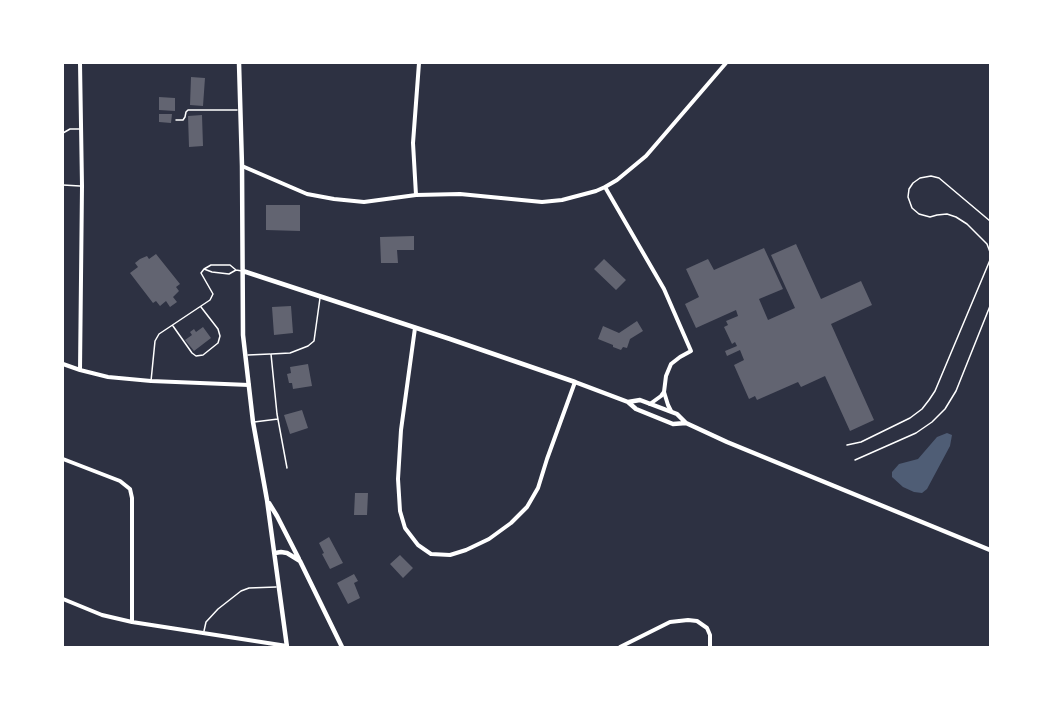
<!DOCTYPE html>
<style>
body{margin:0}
#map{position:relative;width:1053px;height:710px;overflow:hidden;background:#2d3142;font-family:Signika,sans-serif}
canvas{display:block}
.frame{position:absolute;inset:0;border:64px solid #fff;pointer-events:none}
</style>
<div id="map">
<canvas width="1053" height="710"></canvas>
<div class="frame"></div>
</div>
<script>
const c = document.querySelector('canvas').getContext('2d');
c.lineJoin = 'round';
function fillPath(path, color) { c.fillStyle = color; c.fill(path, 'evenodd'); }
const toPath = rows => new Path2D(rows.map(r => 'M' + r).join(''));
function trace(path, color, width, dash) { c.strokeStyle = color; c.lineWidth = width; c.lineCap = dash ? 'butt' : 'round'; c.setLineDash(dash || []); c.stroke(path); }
fillPath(toPath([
 [947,433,952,435,950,446,927,489,922,493,914,492,903,487,892,477,892,472,899,464,918,459,937,437]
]), '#4f5d75');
fillPath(toPath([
 [191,77,205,78,203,106,190,105],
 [159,97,175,98,175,111,159,110],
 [159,114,172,114,171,123,159,122],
 [202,115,203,146,189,147,188,116],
 [266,205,300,205,300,231,266,230],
 [414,236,414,250,397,250,398,263,381,263,380,237],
 [796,244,821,299,861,281,872,305,831,324,874,420,850,431,825,376,801,387,798,382,757,400,755,396,749,399,734,365,744,360,740,350,727,356,725,351,737,346,735,342,732,344,724,327,728,325,726,321,738,316,736,310,696,328,685,304,699,297,686,269,708,259,714,270,764,248,783,289,759,299,768,320,795,308,771,255],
 [156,254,180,284,176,287,179,291,173,297,177,302,170,307,166,301,160,306,156,301,153,303,130,273,138,267,135,263,140,259,147,256,149,259],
 [604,259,626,280,616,290,594,269],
 [291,306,293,333,274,335,272,307],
 [637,321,643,331,630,339,627,348,623,347,621,350,613,347,613,345,598,339,603,326,619,333],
 [203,327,211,338,194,351,185,340,192,335,190,332,194,329,196,332],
 [308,364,312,386,293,389,292,383,289,383,287,374,291,373,290,367],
 [302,410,308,428,290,434,284,415],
 [355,493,368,493,367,515,354,515],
 [329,537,343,563,330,569,322,554,324,553,319,543],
 [400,555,413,568,403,578,390,564],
 [354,574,358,581,354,583,360,598,348,604,337,583]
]), '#626471');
trace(toPath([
 [176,120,183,120,185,117,186,112,188,110,237,110],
 [63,133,70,129,80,129],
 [63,185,80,186],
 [990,221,939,178,931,176,920,178,913,183,909,189,908,197,912,208,919,214,930,217,937,215,947,214,956,217,967,224,987,244,990,252],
 [236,270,229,274,212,272,204,269,211,265,230,265,236,270,242,271],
 [173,326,192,353,196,356,203,355,218,343,220,336,218,329,201,307],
 [248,355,270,354],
 [151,381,155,341,159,334,210,300,213,294,201,273,204,269],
 [254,422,278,419],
 [847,445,861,442,910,418,922,409,929,400,935,391,990,260,990,253],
 [855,460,916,433,932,422,945,409,956,391,990,306],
 [287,468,277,414,271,354,290,353,308,346,314,341,320,298],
 [204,631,206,622,218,609,241,591,249,588,276,587]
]), '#fff', 1.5);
trace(toPath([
 [80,63,82,186,80,370],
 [242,166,307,194,334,199,364,202,416,195,460,194,542,202,562,200,596,191,605,187,617,180,646,156,726,63],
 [605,187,664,289,691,351,680,357,671,364,666,376,664,392],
 [416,195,413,143,419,63],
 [415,328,401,430,398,479,400,511,405,528,418,545,431,554,450,555,466,550,489,539,511,523,527,507,538,488,547,459,575,382],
 [63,364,80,370,108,377,151,381,249,385],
 [650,404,661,396,664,392,668,405,671,411],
 [63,459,120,481,130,489,132,498,132,622],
 [63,599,102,615,132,622,287,646],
 [620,647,670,622,688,620,697,621,707,628,710,635,710,647]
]), '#fff', 4);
trace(toPath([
 [239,63,242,166,243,335,253,422,267,500,287,647],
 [243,271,450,339,575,382,628,402,636,409,673,424,686,423,677,414,640,400,628,402],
 [686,423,727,442,990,550],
 [269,503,277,516,299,559],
 [275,553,281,552,287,553,300,561,342,647]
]), '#fff', 4.5);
</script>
